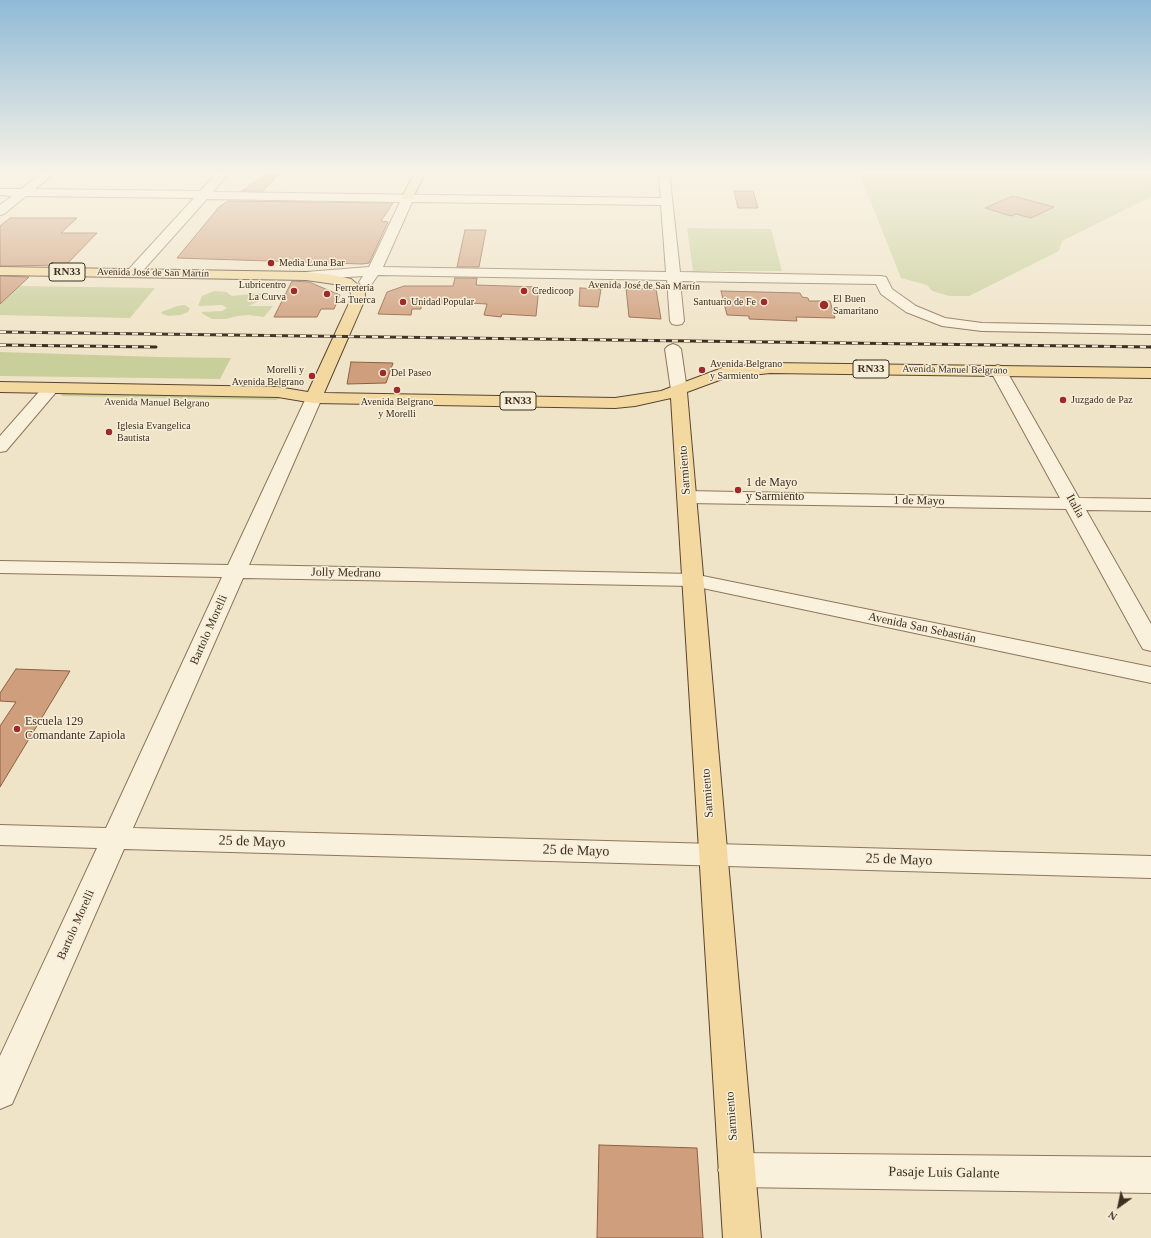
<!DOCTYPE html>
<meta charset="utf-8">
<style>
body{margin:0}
#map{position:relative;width:1151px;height:1238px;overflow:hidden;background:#f0e4c8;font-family:"Times New Roman",serif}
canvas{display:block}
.north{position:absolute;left:1099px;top:1186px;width:40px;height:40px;-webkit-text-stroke:3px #f7eed8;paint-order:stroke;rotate:213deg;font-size:11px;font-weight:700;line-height:16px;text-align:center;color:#3d2e20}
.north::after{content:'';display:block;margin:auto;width:14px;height:18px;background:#3d2e20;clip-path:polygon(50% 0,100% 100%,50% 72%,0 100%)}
</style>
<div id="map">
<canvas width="1151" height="1238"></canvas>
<div class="north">N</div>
</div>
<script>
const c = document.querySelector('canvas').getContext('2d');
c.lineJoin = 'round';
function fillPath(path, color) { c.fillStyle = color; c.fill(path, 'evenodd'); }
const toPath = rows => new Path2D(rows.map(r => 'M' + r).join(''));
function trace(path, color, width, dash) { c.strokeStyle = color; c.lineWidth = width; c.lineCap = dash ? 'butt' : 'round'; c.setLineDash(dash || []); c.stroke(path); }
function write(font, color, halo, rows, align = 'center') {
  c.font = font + ' "Times New Roman",serif'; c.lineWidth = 3; c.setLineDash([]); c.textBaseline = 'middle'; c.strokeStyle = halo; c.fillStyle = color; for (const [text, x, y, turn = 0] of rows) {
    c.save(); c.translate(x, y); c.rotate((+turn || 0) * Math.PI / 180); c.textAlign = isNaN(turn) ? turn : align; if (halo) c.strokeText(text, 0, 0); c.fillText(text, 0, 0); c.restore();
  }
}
fillPath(toPath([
 [858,170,1151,170,1151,197,1062,241,1059,251,969,296,949,296,932,291,927,285,901,278],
 [687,228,771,229,782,271,693,271],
 [20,286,155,288,130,318,0,315,0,304],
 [214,291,226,292,232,296,258,293,271,295,249,306,273,306,264,317,249,315,237,316,226,319,212,319,203,314,201,312,222,311,227,308,222,305,198,306,202,296],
 [184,305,190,308,188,312,181,315,169,316,162,314,161,312,177,306],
 [0,352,159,357,231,358,220,379,0,376],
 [65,392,283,397,276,400,62,396,61,395]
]), '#c9cf9b');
const building = toPath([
 [271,170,274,170,278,175,263,191,242,191,271,170],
 [734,191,753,191,758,208,738,208,734,191],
 [1013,196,1054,207,1031,218,1016,214,1011,216,985,208,1013,196],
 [228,201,393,203,381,221,388,222,369,263,362,264,177,258,219,207,228,201],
 [10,218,77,218,61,233,97,233,66,265,0,266,0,226,10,218],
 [465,230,486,230,479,267,457,267,465,230],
 [0,276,29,277,0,304,0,276],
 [455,278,477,278,476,285,539,287,536,316,502,314,501,317,484,315,487,304,449,302,448,305,421,304,421,309,412,309,411,315,378,314,387,292,404,286,453,286,455,278],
 [292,281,309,282,340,295,334,309,321,309,317,317,274,317,292,281],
 [580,288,601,289,598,307,579,306,580,288],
 [626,288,656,289,661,319,629,317,626,288],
 [721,291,800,293,802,297,808,298,809,301,830,301,835,318,796,317,797,321,749,319,749,316,727,315,721,291],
 [351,362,393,363,386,383,347,384,351,362],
 [16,669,70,671,0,787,0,726,16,702,0,701,0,693,16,669],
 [599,1145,697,1148,703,1238,597,1238,599,1145]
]);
fillPath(building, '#cf9f7d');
trace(building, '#8d5f41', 1);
const minor = toPath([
 [46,170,58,170,35,189,200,191,220,170,231,170,213,192,661,198,658,170,669,170,680,272,881,276,886,277,892,289,916,306,945,318,982,323,1151,326,1151,334,982,331,942,326,906,312,881,294,876,284,680,281,684,321,682,324,677,325,672,324,670,321,667,280,378,275,371,285,366,286,361,285,359,282,363,276,306,280,301,279,299,276,301,273,306,272,369,267,400,202,207,199,139,275,134,276,129,275,127,272,129,269,194,198,26,196,4,214,0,215,0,205,12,196,0,195,0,189,21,189,46,170],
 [412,202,661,205,666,272,383,267,412,202],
 [673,344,678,346,681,349,687,390,685,393,679,395,673,393,671,390,665,349,668,346,673,344],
 [998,365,1004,367,1006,370,1079,498,1151,499,1151,511,1086,510,1151,624,1151,651,1143,649,1140,644,1066,509,687,503,680,501,677,497,680,493,687,491,1060,498,990,370,992,367,998,365],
 [51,383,57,385,59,388,57,391,6,451,0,452,0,436,45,385,51,383],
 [314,393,320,394,322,398,249,565,693,574,1151,667,1151,683,693,586,243,578,133,828,1151,856,1151,878,124,849,12,1104,0,1109,0,1056,97,848,0,845,0,825,106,828,222,577,0,573,0,561,228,565,306,398,308,394,314,393],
 [736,1153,1151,1157,1151,1193,736,1187,723,1182,718,1170,723,1158,736,1153]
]);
const major = toPath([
 [416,170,427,170,412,199,404,199,402,197,416,170],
 [0,267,306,272,333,275,351,279,363,289,365,292,365,299,324,393,615,398,661,391,722,368,770,363,1151,368,1151,378,770,373,725,378,687,392,761,1238,723,1238,671,398,635,406,615,408,314,403,278,397,0,392,0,382,278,387,308,392,351,299,351,293,341,285,306,280,0,275,0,267]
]);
trace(minor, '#8d765c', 2);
trace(major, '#5b4430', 2);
fillPath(minor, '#faf1dc');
fillPath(major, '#f3d9a0');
const rail = toPath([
 [0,332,1151,347],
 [0,345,156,347]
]);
trace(rail, '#3d2e20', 3);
trace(rail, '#f7eed8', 2, [6]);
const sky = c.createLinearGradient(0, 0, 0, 343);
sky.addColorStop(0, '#8fbad6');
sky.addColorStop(0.5, '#f8f3e6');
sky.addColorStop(1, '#f8f3e600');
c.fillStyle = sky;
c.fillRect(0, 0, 1151, 343);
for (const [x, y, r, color] of [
 [271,263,4,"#9e2a2b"],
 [294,291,4,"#9e2a2b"],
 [524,291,4,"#9e2a2b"],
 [327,294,4,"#9e2a2b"],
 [403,302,4,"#9e2a2b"],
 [764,302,4,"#9e2a2b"],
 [824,305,5,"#9e2a2b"],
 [702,370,4,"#9e2a2b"],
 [383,373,4,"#9e2a2b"],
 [312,376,4,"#9e2a2b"],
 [397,390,4,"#9e2a2b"],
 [1063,400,4,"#9e2a2b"],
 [109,432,4,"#9e2a2b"],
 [738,490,4,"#9e2a2b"],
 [17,729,4,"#9e2a2b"]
]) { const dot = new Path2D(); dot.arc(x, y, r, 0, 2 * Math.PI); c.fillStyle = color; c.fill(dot); trace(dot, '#f7eed8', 1.5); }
write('10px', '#3d2e20', '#f7eed8', [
 ["Media Luna Bar",279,263],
 ["Lubricentro",286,285,"right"],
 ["La Curva",286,297,"right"],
 ["Ferretería",335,288],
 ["La Tuerca",335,300],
 ["Credicoop",532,291],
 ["El Buen",833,299],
 ["Samaritano",833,311],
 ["Unidad Popular",411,302],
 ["Santuario de Fe",756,302,"right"],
 ["Avenida Belgrano",710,364],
 ["y Sarmiento",710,376],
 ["Morelli y",304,370,"right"],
 ["Avenida Belgrano",304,382,"right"],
 ["Del Paseo",391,373],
 ["Juzgado de Paz",1071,400],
 ["Avenida Belgrano",397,402,"center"],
 ["y Morelli",397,414,"center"],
 ["Iglesia Evangelica",117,426],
 ["Bautista",117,438]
], 'left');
write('10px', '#3d2e20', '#f7eed8', [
 ["Avenida José de San Martín",153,273,1],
 ["Avenida José de San Martín",644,286,1],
 ["Avenida Manuel Belgrano",955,370,1],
 ["Avenida Manuel Belgrano",157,403,1]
]);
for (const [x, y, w] of [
 [67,272,36],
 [871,369,36],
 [518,401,36]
]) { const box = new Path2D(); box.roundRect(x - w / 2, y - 9, w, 18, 3); c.fillStyle = '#f7eed8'; c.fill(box); trace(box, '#3d2e20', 1); }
write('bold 11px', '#3d2e20', null, [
 ["RN33",67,272],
 ["RN33",871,369],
 ["RN33",518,401]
]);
write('12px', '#3d2e20', '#f7eed8', [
 ["Sarmiento",685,470,-94],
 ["1 de Mayo",919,501,1],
 ["Italia",1075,506,61],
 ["Jolly Medrano",346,573,1],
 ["Avenida San Sebastián",922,628,12],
 ["Bartolo Morelli",209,630,-66],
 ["Sarmiento",708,793,-94],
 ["Bartolo Morelli",76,925,-66],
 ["Sarmiento",732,1116,-94]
]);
write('12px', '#3d2e20', '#f7eed8', [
 ["1 de Mayo",746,483],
 ["y Sarmiento",746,497],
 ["Escuela 129",25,722],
 ["Comandante Zapiola",25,736]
], 'left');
write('14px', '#3d2e20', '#f7eed8', [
 ["25 de Mayo",252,842,2],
 ["25 de Mayo",576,851,2],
 ["25 de Mayo",899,860,2],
 ["Pasaje Luis Galante",944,1173,1]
]);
</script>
